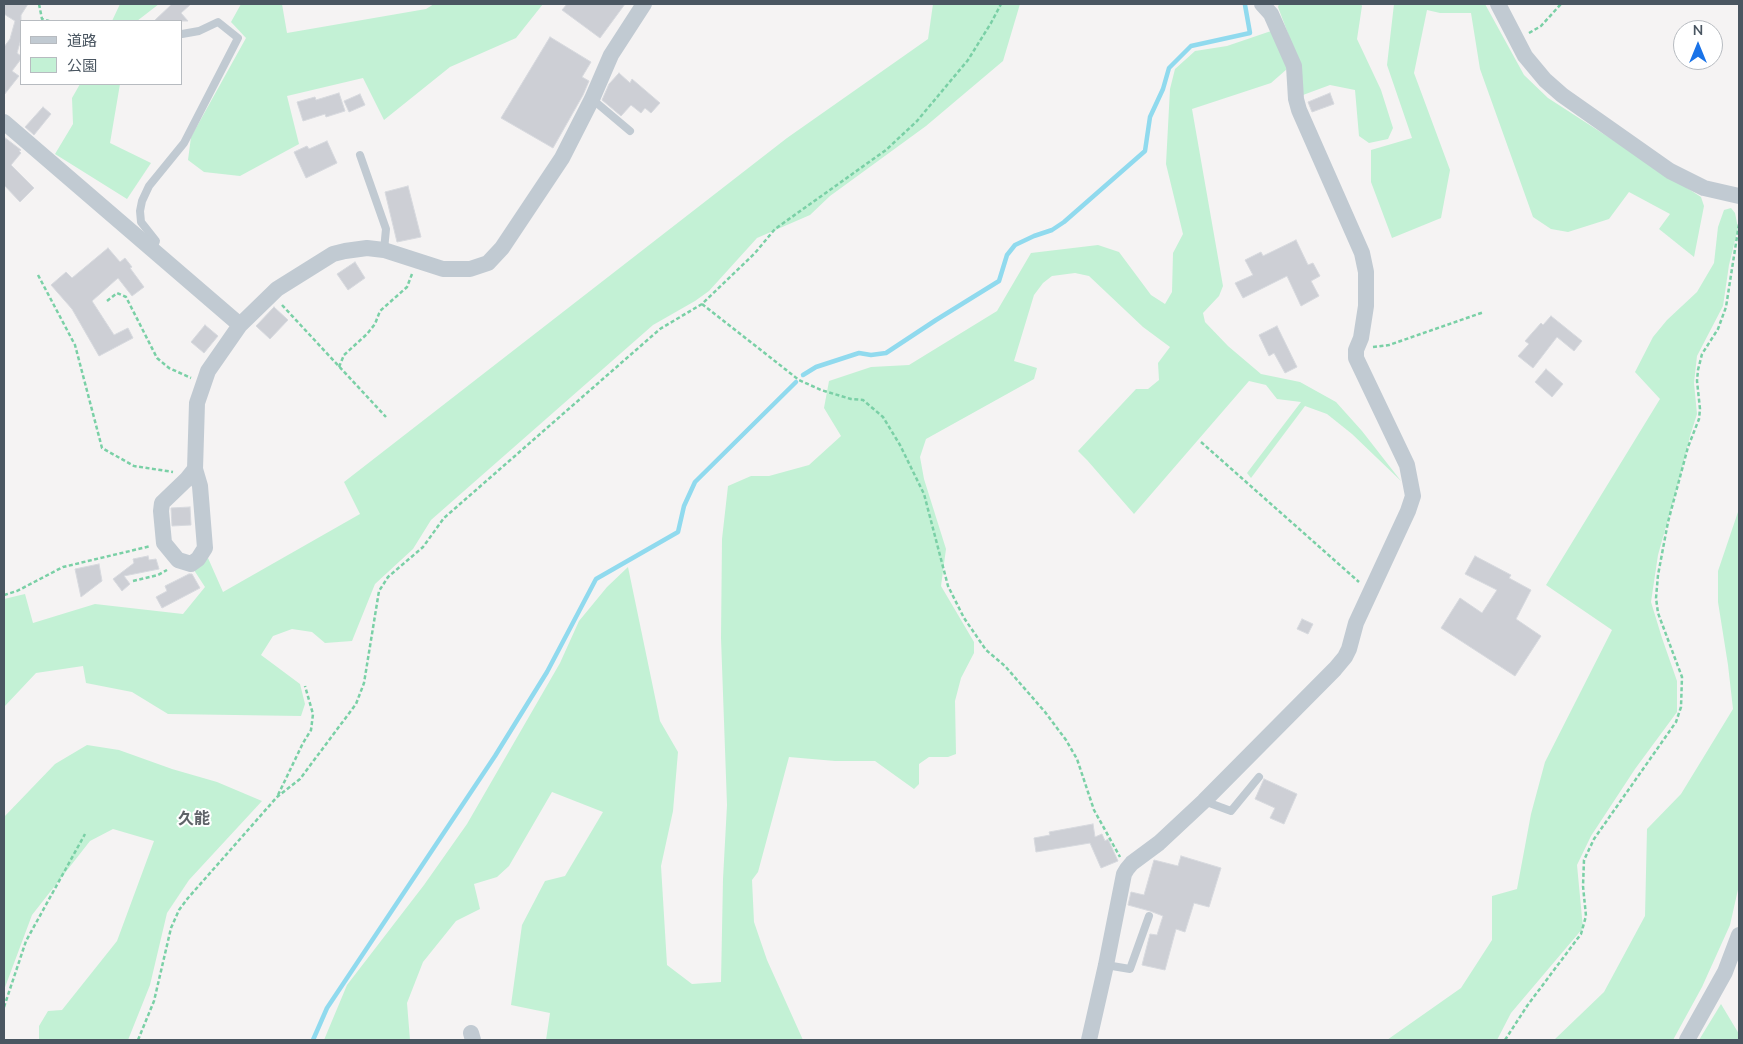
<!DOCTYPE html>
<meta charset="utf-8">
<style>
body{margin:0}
#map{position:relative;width:1743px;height:1044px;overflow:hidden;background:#f5f3f3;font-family:"Nunito Sans","Noto Sans JP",sans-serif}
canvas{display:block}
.frame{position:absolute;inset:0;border:5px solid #4a5661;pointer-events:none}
.legend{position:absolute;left:20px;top:20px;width:162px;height:65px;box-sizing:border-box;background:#fff;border:1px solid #b7bbc0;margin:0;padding:6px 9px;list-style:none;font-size:15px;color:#4a5661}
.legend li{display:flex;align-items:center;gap:10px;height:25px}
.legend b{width:25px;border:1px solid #b7bbc0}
.north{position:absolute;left:1673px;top:20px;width:50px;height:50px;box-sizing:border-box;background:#fff;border:1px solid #b7bbc0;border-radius:50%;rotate:0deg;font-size:14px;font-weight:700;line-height:20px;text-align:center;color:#4a5661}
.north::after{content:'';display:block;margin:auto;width:18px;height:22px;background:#1a73e8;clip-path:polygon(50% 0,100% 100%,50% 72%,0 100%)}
</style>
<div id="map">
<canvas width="1743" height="1044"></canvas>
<div class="frame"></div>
<ul class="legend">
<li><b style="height:6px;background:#c1cad2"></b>道路</li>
<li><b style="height:14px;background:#c3f1d5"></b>公園</li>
</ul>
<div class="north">N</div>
</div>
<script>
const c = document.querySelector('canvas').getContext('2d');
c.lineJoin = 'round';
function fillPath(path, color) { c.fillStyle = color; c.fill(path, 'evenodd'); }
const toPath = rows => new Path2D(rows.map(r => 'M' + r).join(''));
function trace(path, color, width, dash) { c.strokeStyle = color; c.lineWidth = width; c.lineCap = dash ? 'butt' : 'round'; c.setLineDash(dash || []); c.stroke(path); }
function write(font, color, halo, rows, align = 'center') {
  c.font = font + ' "Nunito Sans","Noto Sans JP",sans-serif'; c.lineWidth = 4; c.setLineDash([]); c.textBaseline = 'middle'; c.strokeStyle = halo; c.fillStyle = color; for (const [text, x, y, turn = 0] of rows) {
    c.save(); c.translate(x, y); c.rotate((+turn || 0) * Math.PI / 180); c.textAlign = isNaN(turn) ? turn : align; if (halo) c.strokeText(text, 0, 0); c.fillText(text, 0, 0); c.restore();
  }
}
fillPath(toPath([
 [120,4,159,4,137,21,112,21],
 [241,4,282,4,287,33,426,9,434,4,543,4,516,38,450,67,384,120,363,78,287,96,299,144,240,176,204,172,188,160,191,137,246,38,231,22],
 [933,4,1020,4,1003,61,926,126,830,196,810,215,757,238,709,291,695,301,653,325,431,520,413,549,375,584,352,641,325,643,312,632,292,629,273,636,261,655,300,684,305,704,301,716,168,714,132,692,86,683,83,666,36,673,4,707,4,599,25,594,33,623,95,604,183,614,205,587,192,567,208,558,223,592,360,514,344,482,787,138,928,39],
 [1279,4,1361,4,1362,6,1357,39,1381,90,1393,128,1388,139,1369,143,1359,136,1355,90,1330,85,1303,95,1298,60,1278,7],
 [1394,4,1485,4,1524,75,1548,98,1701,197,1704,206,1694,257,1659,229,1670,214,1629,192,1609,219,1568,232,1551,229,1533,217,1480,69,1471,13,1440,13,1427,10,1414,73,1450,170,1441,218,1392,238,1371,182,1371,150,1412,138,1387,65],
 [1274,30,1287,69,1271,83,1192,109,1223,286,1219,296,1203,313,1205,322,1228,346,1261,374,1300,382,1336,402,1362,431,1401,481,1352,434,1327,414,1305,406,1251,478,1247,473,1301,402,1277,399,1266,385,1249,381,1134,514,1087,460,1078,451,1136,389,1148,389,1159,380,1158,363,1170,347,1143,327,1089,276,1075,273,1052,276,1043,283,1034,295,1014,361,1037,368,1034,379,926,439,920,457,924,479,946,549,941,586,974,642,974,653,961,678,955,701,956,754,948,757,929,757,919,764,919,784,914,789,875,761,835,761,789,757,758,872,752,880,754,922,767,960,803,1040,546,1040,550,1013,511,1005,522,925,545,881,565,876,603,812,552,792,509,866,497,877,474,884,480,909,456,921,423,962,407,1003,410,1040,324,1040,347,985,424,885,467,824,560,663,579,621,607,587,628,567,660,721,678,752,673,811,661,866,667,965,692,984,721,982,723,879,727,805,721,638,722,539,728,486,751,476,769,476,809,465,841,436,824,408,829,381,871,367,909,365,997,311,1031,253,1098,245,1119,252,1151,295,1165,304,1172,292,1173,253,1183,234,1166,164,1170,89,1175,69,1195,51,1227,46],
 [80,84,120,84,110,143,151,163,127,199,55,154,73,124,72,98],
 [1731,208,1735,213,1738,228,1729,265,1723,306,1697,356,1694,383,1697,414,1690,436,1679,480,1658,555,1651,602,1662,638,1677,681,1677,712,1635,769,1591,836,1577,865,1583,928,1511,1013,1497,1040,1387,1040,1461,988,1492,940,1492,896,1517,889,1531,814,1545,762,1612,630,1546,585,1660,399,1635,372,1653,337,1667,320,1697,292,1714,263,1718,227,1724,210],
 [1739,509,1739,885,1730,925,1702,987,1673,1040,1554,1040,1604,992,1645,916,1647,829,1681,794,1733,709,1728,665,1718,602,1718,571],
 [87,745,119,750,172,769,217,782,262,801,189,880,167,913,150,985,128,1040,39,1040,39,1026,48,1011,62,1010,117,941,154,841,113,829,90,841,32,915,4,990,4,817,55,764],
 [1721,1004,1739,1034,1739,1040,1699,1040]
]), '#c3f1d5');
trace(toPath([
 [803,375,816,367,859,353,871,355,886,353,936,320,999,281,1007,255,1015,245,1034,236,1052,230,1064,222,1145,151,1150,117,1163,89,1169,68,1191,46,1250,33,1245,5],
 [313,1040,327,1008,495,756,547,672,596,579,678,532,684,506,695,482,796,382]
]), '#90daee', 4.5);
const building = toPath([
 [4,4,28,4,21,15,21,39,17,53,21,56,21,59,12,71,19,76,4,95,4,47,10,39,15,21,4,14,4,4],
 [172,4,191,4,181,13,188,21,154,21,172,4],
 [567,4,625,4,600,38,562,10,567,4],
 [550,37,591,62,582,77,589,81,583,95,553,148,501,118,550,37],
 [619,73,630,83,632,79,660,103,651,113,645,108,641,113,631,105,621,116,602,100,609,84,619,73],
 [339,93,345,111,326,117,325,114,303,121,297,102,315,97,316,100,339,93],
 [1330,93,1334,104,1312,112,1308,102,1330,93],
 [360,94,365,105,349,112,344,101,360,94],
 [43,107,51,114,34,135,25,127,43,107],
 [4,137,21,150,19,151,21,153,11,165,34,188,20,202,4,185,4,137],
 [327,141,337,163,306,178,294,152,307,146,309,149,327,141],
 [408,186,421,237,397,242,385,192,408,186],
 [1296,240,1308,265,1313,263,1320,276,1311,281,1319,296,1301,306,1287,276,1243,298,1235,283,1253,275,1245,260,1261,252,1263,256,1296,240],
 [108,248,120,262,125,258,132,267,130,268,144,287,132,296,118,278,92,301,114,335,128,328,133,338,99,356,72,309,51,285,66,272,72,278,108,248],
 [355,262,365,278,348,290,337,274,355,262],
 [274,307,288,320,270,339,256,326,274,307],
 [1551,316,1582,341,1574,351,1557,337,1533,368,1518,356,1529,344,1525,341,1541,323,1543,325,1551,316],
 [205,325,218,336,204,353,191,342,205,325],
 [1277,326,1297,367,1285,373,1274,353,1269,356,1259,335,1277,326],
 [1546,369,1563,384,1552,397,1535,382,1546,369],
 [190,507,191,525,172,526,171,508,190,507],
 [148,556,149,560,156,559,159,569,124,576,130,584,122,591,113,579,134,563,133,559,148,556],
 [1475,556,1511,575,1509,578,1531,590,1516,619,1541,636,1515,676,1441,628,1460,598,1482,613,1497,590,1465,574,1475,556],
 [99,564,102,581,81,597,75,569,99,564],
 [189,574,192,574,200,588,162,608,156,597,167,591,165,586,189,574],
 [1302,619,1313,624,1308,634,1297,629,1302,619],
 [1264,779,1297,794,1284,824,1270,818,1275,808,1255,799,1264,779],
 [1093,824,1095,837,1102,834,1105,841,1108,839,1118,861,1101,868,1090,843,1036,852,1034,838,1050,835,1049,832,1093,824],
 [1181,856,1221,868,1209,907,1194,903,1185,932,1176,929,1165,970,1142,965,1150,934,1157,935,1163,916,1150,911,1128,905,1131,892,1144,895,1154,860,1178,866,1181,856]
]);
fillPath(building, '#cdcfd5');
trace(building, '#d7d9de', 1);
trace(toPath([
 [39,4,42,19,49,21],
 [1529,33,1541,26,1561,4],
 [38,275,75,345,102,448,134,466,173,472],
 [107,301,117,293,126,297,157,358,169,368,191,378],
 [702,304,799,380,821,390,851,399,863,400,883,417,900,445,924,494,948,586,964,618,986,650,1005,666,1045,712,1066,740,1077,759,1094,810,1120,857],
 [282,305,386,417],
 [1373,347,1389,345,1484,312],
 [339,367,344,355,367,334,375,324,380,311,407,287,412,274],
 [1201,442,1359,582],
 [133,581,158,575,167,570],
 [4,595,17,591,63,567,151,546],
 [278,795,303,743,311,730,313,714,305,686],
 [4,1007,26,941,85,834],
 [138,1040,154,1001,171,928,179,910,188,898,277,797,300,779,356,704,364,683,379,591,388,577,423,547,444,518,660,329,702,304,755,253,775,229,886,150,917,121,968,60,991,23,1001,4],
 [1505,1040,1527,1006,1581,934,1586,916,1583,886,1584,860,1594,839,1676,722,1681,707,1682,677,1658,613,1656,598,1658,575,1668,522,1688,447,1699,419,1700,409,1697,381,1698,370,1702,354,1718,329,1726,307,1739,224]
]), '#7ad0a6', 2.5, [4, 2.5]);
trace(toPath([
 [592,99,630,131],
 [360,155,386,229,384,250],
 [152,251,156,241,141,222,140,211,142,201,149,186,184,143,238,38,218,22,199,31,182,34],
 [1204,801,1231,811,1259,777],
 [1106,965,1130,969,1149,916]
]), '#c1cad2', 8);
trace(toPath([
 [1498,4,1525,56,1545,80,1562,95,1670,171,1704,188,1739,196],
 [4,122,240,325],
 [195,469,187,479,162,503,161,511,164,543,178,560,191,564,198,559,205,548,200,486,195,469,197,403,208,371,240,325,277,289,333,254,345,251,367,248,384,250,443,269,470,269,488,263,502,248,562,158,592,99,611,55,644,4],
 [471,1033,473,1040],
 [1089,1040,1106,965,1124,874,1127,869,1132,863,1159,843,1204,801,1335,669,1345,657,1349,649,1356,623,1408,511,1413,496,1407,465,1356,358,1356,350,1361,338,1366,306,1366,272,1362,253,1299,110,1296,99,1294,66,1271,14,1262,4],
 [1687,1040,1725,972,1739,935]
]), '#c1cad2', 16);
write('bold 16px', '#5f6368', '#fff', [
 ["久能",194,820]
]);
</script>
